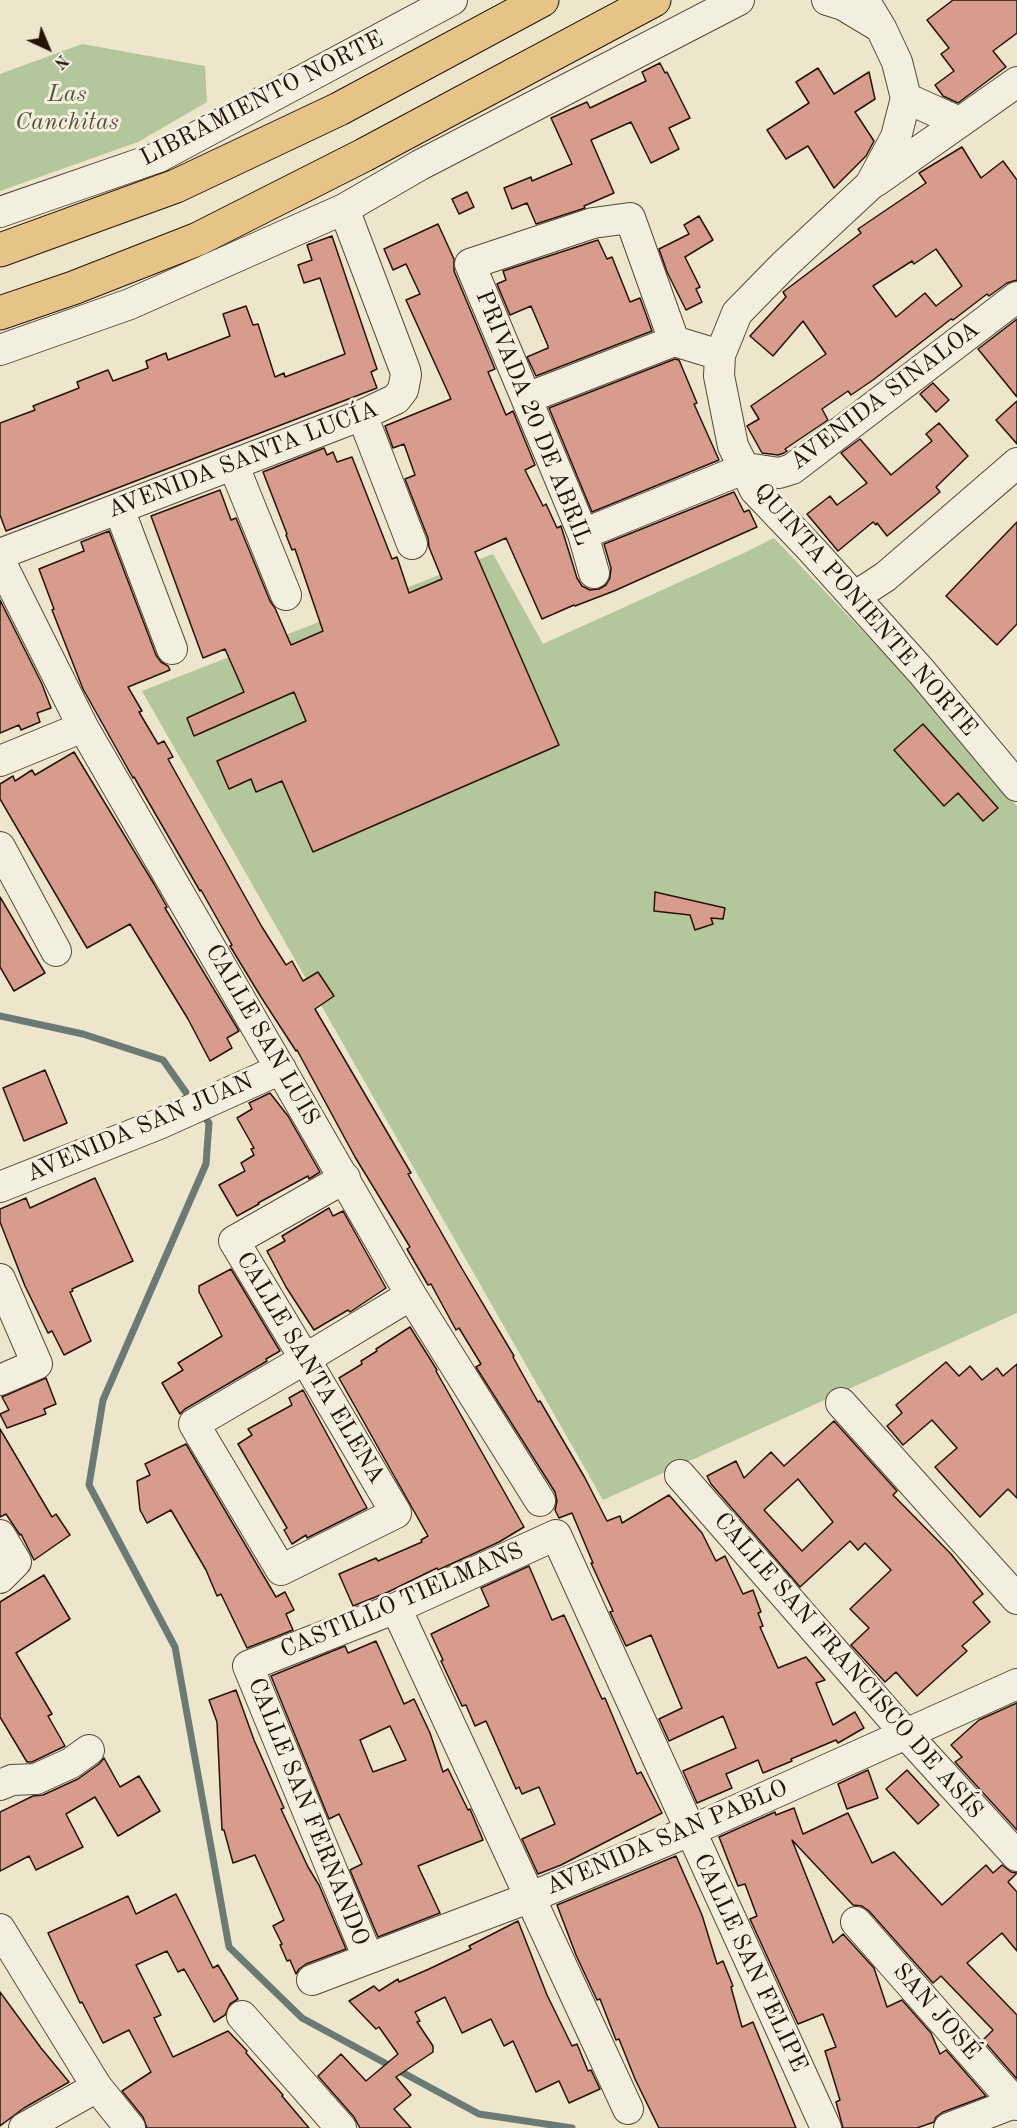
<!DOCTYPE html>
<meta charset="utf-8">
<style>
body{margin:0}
#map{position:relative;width:1017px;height:2128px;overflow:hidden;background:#ede6cc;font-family:"Old Standard TT",serif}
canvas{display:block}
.north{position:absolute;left:18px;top:18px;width:60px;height:60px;-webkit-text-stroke:4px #f3efde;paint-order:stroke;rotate:136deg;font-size:16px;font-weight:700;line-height:24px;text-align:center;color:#261408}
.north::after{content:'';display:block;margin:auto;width:21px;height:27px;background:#261408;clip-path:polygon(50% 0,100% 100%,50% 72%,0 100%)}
</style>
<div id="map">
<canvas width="1017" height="2128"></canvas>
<div class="north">N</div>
</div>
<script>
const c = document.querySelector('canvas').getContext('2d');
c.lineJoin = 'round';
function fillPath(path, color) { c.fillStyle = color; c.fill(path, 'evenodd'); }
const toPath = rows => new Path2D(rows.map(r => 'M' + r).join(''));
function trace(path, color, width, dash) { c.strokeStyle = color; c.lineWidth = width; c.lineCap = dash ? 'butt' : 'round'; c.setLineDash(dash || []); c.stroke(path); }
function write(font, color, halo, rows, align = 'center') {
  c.font = font + ' "Old Standard TT",serif'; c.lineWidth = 6; c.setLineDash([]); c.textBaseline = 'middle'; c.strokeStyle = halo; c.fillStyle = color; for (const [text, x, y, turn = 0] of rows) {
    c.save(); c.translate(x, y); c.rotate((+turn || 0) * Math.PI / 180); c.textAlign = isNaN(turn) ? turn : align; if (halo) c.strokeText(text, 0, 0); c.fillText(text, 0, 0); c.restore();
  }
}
fillPath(toPath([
 [82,44,205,66,207,102,138,142,0,191,0,74],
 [774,538,915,686,1017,806,1017,1313,603,1500,142,691,493,554,543,644,746,552]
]), '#b4c69b');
trace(toPath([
 [0,1016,83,1034,163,1060,192,1101],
 [201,1112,209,1123,206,1164,103,1400,89,1485,175,1647,229,1947,302,2018,479,2114,572,2128]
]), '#6c7a75', 7);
const building = toPath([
 [953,0,1017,0,1017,33,993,51,1006,67,958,103,943,96,935,85,954,71,941,54,949,48,927,20,953,0],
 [660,63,665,73,667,72,690,118,669,128,679,149,651,163,631,122,591,140,614,193,584,206,585,208,536,224,527,203,512,209,504,188,531,177,532,181,572,164,551,118,587,102,590,108,646,81,642,72,660,63],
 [818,68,834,94,869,72,875,99,855,112,874,141,866,156,834,188,808,146,786,159,767,130,809,103,796,82,818,68],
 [962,147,981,178,1003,161,1017,180,1017,280,1007,283,989,296,987,294,953,320,951,319,873,380,851,395,848,391,822,409,828,420,785,449,787,451,784,453,778,455,762,453,747,426,759,419,751,406,826,354,803,321,773,356,750,336,786,297,783,292,861,233,858,229,926,183,919,173,962,147],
 [936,249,962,286,936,306,925,293,896,317,873,286,912,261,914,264,936,249],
 [467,192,474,207,459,214,452,199,467,192],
 [699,216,713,240,685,257,700,287,696,289,702,302,686,310,667,272,659,249,689,234,684,225,699,216],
 [438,224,454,259,454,271,495,369,488,372,506,415,513,411,535,465,525,470,543,506,546,504,557,528,561,526,577,578,582,586,590,590,599,589,606,585,610,578,611,568,604,544,734,492,744,512,749,510,757,527,614,591,575,606,574,605,542,619,506,538,475,552,559,745,313,852,282,781,256,792,251,779,229,789,217,761,306,721,294,692,194,736,187,718,244,692,225,649,203,658,151,516,220,490,231,520,236,518,270,601,275,608,291,645,323,631,295,549,292,550,286,535,287,534,263,472,324,448,327,455,333,452,337,462,352,457,392,559,397,557,409,593,442,579,429,547,428,538,405,479,415,475,404,444,393,448,385,426,451,399,406,300,420,294,406,264,393,270,384,249,438,224],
 [332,236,377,369,371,372,377,388,6,531,0,515,0,423,35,410,33,406,79,388,77,382,108,370,113,381,148,368,146,361,166,353,168,360,230,336,223,314,246,306,253,325,258,324,275,377,284,373,285,377,345,354,320,278,304,283,298,265,312,260,307,245,332,236],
 [598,240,607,259,612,257,630,302,640,298,652,331,536,376,527,357,548,348,548,346,531,306,510,315,497,284,506,280,503,271,598,240],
 [1017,319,1017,397,978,349,1017,319],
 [675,359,679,360,697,403,694,404,719,460,592,512,549,408,675,359],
 [933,383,949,400,936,412,920,394,933,383],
 [1017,401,1017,444,996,420,1017,401],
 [939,423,968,456,936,487,940,492,887,536,877,523,876,525,873,522,838,551,807,514,830,496,837,505,867,483,841,453,860,439,891,475,932,441,926,434,939,423],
 [1017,522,1017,624,997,645,946,596,1017,522],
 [109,531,156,655,161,662,168,666,170,670,128,687,142,711,139,712,158,744,164,741,173,757,168,759,262,927,286,965,292,961,303,981,318,972,334,996,315,1009,411,1173,408,1174,461,1267,514,1356,513,1357,538,1402,540,1401,585,1478,607,1521,620,1516,622,1523,669,1495,702,1533,716,1561,725,1556,743,1594,753,1590,761,1612,758,1613,763,1626,760,1627,778,1668,806,1657,825,1680,816,1683,833,1725,855,1712,864,1728,838,1743,836,1740,791,1759,792,1761,763,1773,758,1760,726,1774,732,1788,697,1803,683,1771,736,1748,723,1716,669,1741,659,1719,682,1708,651,1635,626,1646,610,1612,613,1611,591,1563,593,1563,572,1513,559,1518,555,1510,557,1501,555,1492,476,1367,481,1364,459,1328,456,1330,431,1284,428,1285,407,1249,410,1247,355,1157,297,1050,296,1051,261,997,230,946,232,945,201,890,200,891,134,777,133,778,83,689,52,610,54,609,39,569,84,551,81,542,109,531],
 [0,600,42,684,51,708,37,713,40,722,21,730,19,725,0,733,0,600],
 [923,724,998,808,983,821,958,793,944,806,894,750,923,724],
 [74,752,154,884,167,907,165,908,239,1031,227,1038,232,1048,210,1061,188,1019,130,924,87,948,0,799,0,784,13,776,15,781,32,770,35,775,74,752],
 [655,892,725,908,723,919,711,918,713,924,695,930,690,915,654,911,655,892],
 [0,897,45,973,14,991,0,967,0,897],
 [45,1070,67,1123,24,1141,3,1088,45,1070],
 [270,1093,288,1116,320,1172,309,1179,308,1176,258,1203,259,1204,237,1216,219,1185,245,1171,241,1163,254,1155,251,1149,254,1148,237,1118,252,1109,249,1103,270,1093],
 [95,1178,133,1261,72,1289,73,1291,70,1292,91,1341,64,1355,52,1331,48,1333,25,1286,0,1222,0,1209,26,1198,30,1208,95,1178],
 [329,1208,333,1216,343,1211,386,1288,350,1312,348,1310,314,1330,286,1287,267,1251,285,1241,282,1236,329,1208],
 [231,1269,280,1351,266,1359,267,1361,185,1409,180,1414,162,1383,183,1370,178,1363,222,1336,199,1292,199,1286,231,1269],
 [410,1327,437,1370,436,1371,524,1527,499,1542,438,1570,437,1568,388,1592,353,1606,339,1574,376,1558,378,1561,422,1542,421,1540,428,1536,339,1378,362,1364,361,1361,377,1351,376,1349,410,1327],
 [946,1362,959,1376,970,1366,982,1380,997,1368,1003,1376,1017,1364,1017,1498,1008,1489,980,1517,935,1467,957,1448,932,1420,903,1445,887,1426,902,1413,896,1405,946,1362],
 [46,1378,56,1404,44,1409,46,1414,7,1428,0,1414,9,1410,2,1397,46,1378],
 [303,1390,367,1508,307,1538,306,1535,292,1544,284,1530,287,1528,238,1444,252,1435,248,1429,292,1405,289,1398,303,1390],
 [834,1421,897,1491,893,1495,951,1554,983,1594,973,1602,990,1622,962,1646,967,1651,917,1696,896,1672,885,1682,851,1645,869,1628,850,1609,891,1570,865,1543,858,1550,850,1541,800,1587,711,1484,707,1476,736,1461,744,1478,771,1452,784,1466,834,1421],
 [798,1479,833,1522,802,1551,764,1510,798,1479],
 [0,1429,52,1517,56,1514,70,1535,34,1560,21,1534,20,1535,6,1514,0,1517,0,1429],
 [186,1444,276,1597,285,1592,294,1610,286,1614,293,1630,247,1648,221,1594,217,1596,206,1570,171,1510,147,1523,140,1510,137,1481,150,1475,145,1464,186,1444],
 [529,1566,552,1620,564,1615,602,1699,605,1698,637,1774,641,1772,662,1813,561,1865,538,1874,522,1839,555,1824,539,1787,522,1794,519,1787,516,1789,486,1721,475,1726,466,1705,462,1706,441,1661,443,1660,431,1634,489,1606,481,1588,529,1566],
 [44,1575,70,1619,16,1653,52,1714,48,1716,65,1746,32,1762,27,1762,0,1717,0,1602,44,1575],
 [376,1641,404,1704,414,1699,430,1733,443,1772,448,1769,468,1810,470,1809,483,1840,418,1866,440,1913,378,1937,350,1870,362,1864,339,1814,329,1819,271,1676,345,1646,348,1653,376,1641],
 [390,1726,406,1760,373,1772,360,1740,390,1726],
 [236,1690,254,1740,284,1808,281,1809,308,1867,319,1885,346,1949,306,1964,299,1969,296,1974,290,1960,287,1961,280,1945,282,1944,273,1926,284,1920,255,1855,233,1863,224,1830,222,1830,217,1722,209,1700,236,1690],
 [1017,1703,1017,1830,955,1762,962,1757,951,1745,979,1720,1017,1703],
 [104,1758,120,1787,139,1776,160,1811,118,1836,95,1797,66,1814,83,1847,36,1870,29,1856,0,1871,0,1812,33,1796,43,1795,78,1779,99,1764,104,1758],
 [868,1770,878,1798,847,1809,838,1784,868,1770],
 [907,1770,939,1805,918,1824,886,1789,907,1770],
 [794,1808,803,1834,848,1813,872,1863,894,1852,942,1905,986,1865,993,1873,1002,1865,1011,1872,1017,1873,1008,1882,1017,1892,1017,1951,1002,1933,967,1963,1017,2015,1017,2079,983,2040,993,2030,941,1976,933,1983,869,1911,862,1906,853,1905,792,1840,833,1943,843,1934,874,1968,887,2007,902,2000,931,2033,940,2054,946,2050,986,2096,943,2112,936,2117,934,2122,917,2128,843,2128,836,2102,840,2100,825,2051,836,2047,823,2014,798,2024,750,1919,757,1916,745,1884,738,1886,719,1837,775,1812,776,1815,794,1808],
 [676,1856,702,1915,717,1964,723,1961,733,1986,731,1987,742,2027,753,2022,796,2128,659,2128,635,2079,619,2039,616,2040,600,1999,597,2000,576,1955,557,1905,676,1856],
 [176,1894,213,1968,218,1965,238,1999,230,2004,225,2015,214,2022,184,1969,178,1972,167,1951,136,1965,161,2015,154,2018,173,2057,228,2031,247,2051,246,2053,283,2095,282,2096,309,2128,147,2128,143,2117,122,2091,151,2072,129,2030,103,2043,82,2002,80,2003,48,1933,128,1896,136,1914,176,1894],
 [518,1921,547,1995,572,2046,577,2044,588,2071,591,2070,600,2089,569,2103,559,2081,536,2092,513,2041,504,2046,491,2019,462,2033,445,1997,415,2012,420,2021,417,2022,433,2046,433,2052,396,2077,411,2095,394,2109,411,2128,360,2128,354,2117,318,2076,341,2054,366,2081,398,2054,379,2027,376,2029,349,2001,374,1986,379,1991,398,1979,399,1982,429,1969,471,1949,469,1946,518,1921],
 [0,1992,41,2048,69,2082,24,2108,0,2126,0,1992]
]);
fillPath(building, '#d89c8f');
trace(building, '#261408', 1.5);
const minor = toPath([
 [827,0,843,5,878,26],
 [864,0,881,28,897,62,906,98,896,137,870,185,784,265,737,313,720,355,719,376,733,446,755,490,812,550,921,671,1017,786],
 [906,98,959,122],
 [875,182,1017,82],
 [0,212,159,157,452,0],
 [0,350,130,304,344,209,420,165,739,0],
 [527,398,674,341,720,355],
 [362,415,412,544],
 [233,464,286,595],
 [119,509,172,649],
 [583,534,746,468,779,473,792,469,1017,297],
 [0,554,362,415,396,399,403,390,406,375,405,370,344,209],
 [0,561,83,727,411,1295,540,1501],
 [594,573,583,534,470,264,593,223,630,218,674,341],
 [854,597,885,577,1017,463],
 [0,761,83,727],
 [0,847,56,951],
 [345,1178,234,1241,305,1359,396,1513,281,1570,194,1424,305,1359,411,1295],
 [0,1187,159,1124,281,1069],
 [0,1279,37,1364,0,1380],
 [841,1403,1017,1599],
 [680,1475,905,1733,1017,1856],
 [0,1535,16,1562,0,1578],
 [396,1608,628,2109],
 [0,1785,12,1780,36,1779,71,1763,89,1750],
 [856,1922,1017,2105],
 [0,1929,97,2087,130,2128],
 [368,1958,248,1666,396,1608,556,1535,826,2128],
 [312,1980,531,1897,690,1831,1017,1684],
 [242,2016,341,2128],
 [24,2128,97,2087],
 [949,2128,1017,2102]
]);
const highway = toPath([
 [0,250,176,186,339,109,542,0],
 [0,313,73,288,198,239,364,155,654,0]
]);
trace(minor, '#584839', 32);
trace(highway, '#261408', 35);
trace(minor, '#f3efde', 30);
trace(highway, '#e6c386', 33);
write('italic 24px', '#58523b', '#f3efde', [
 ["Las",67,95],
 ["Canchitas",67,123]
]);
write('24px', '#261408', '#f3efde', [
 ["LIBRAMIENTO NORTE",262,99,-27],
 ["AVENIDA SINALOA",885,396,-37],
 ["PRIVADA 20 DE ABRIL",533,418,68],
 ["AVENIDA SANTA LUCÍA",243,460,-21],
 ["QUINTA PONIENTE NORTE",865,610,49],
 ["CALLE SAN LUIS",262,1035,60],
 ["AVENIDA SAN JUAN",140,1128,-23],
 ["CALLE SANTA ELENA",310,1368,59],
 ["CASTILLO TIELMANS",402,1601,-23],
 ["CALLE SAN FRANCISCO DE ASÍS",848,1666,49],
 ["CALLE SAN FERNANDO",308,1812,68],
 ["AVENIDA SAN PABLO",667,1838,-23],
 ["CALLE SAN FELIPE",750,1963,65],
 ["SAN JOSÉ",936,2012,49]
]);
</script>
